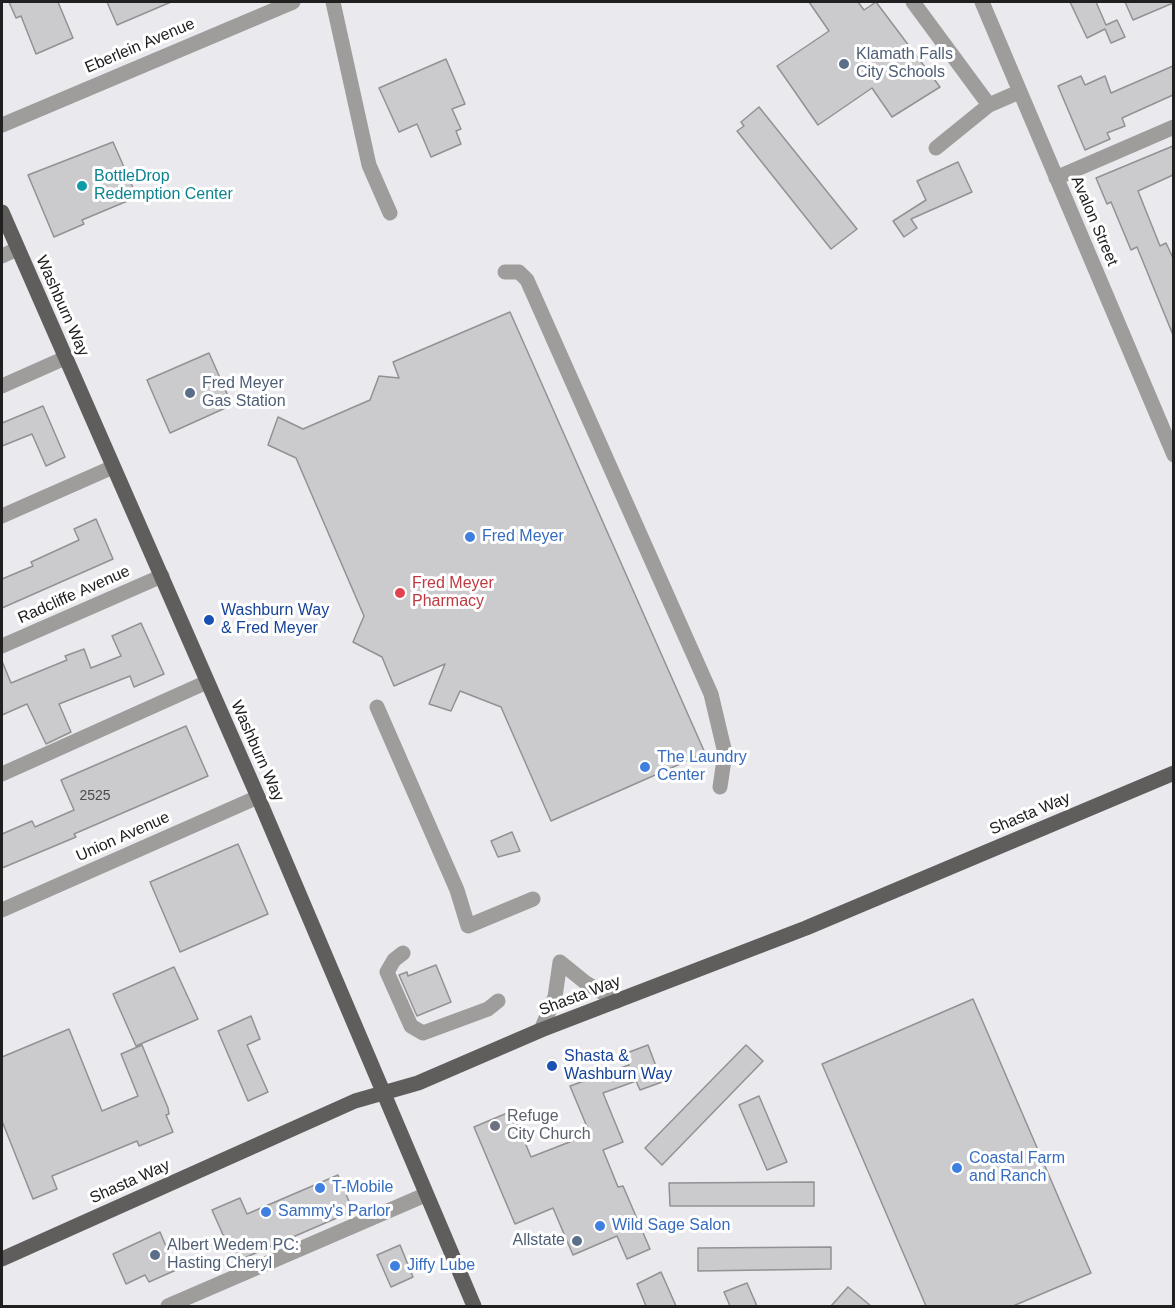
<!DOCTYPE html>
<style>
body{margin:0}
#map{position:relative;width:1175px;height:1308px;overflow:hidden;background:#eae9ed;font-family:Helvetica,sans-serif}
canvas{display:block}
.frame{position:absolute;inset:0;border:3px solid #202021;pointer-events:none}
</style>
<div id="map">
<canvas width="1175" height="1308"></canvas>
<div class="frame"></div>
</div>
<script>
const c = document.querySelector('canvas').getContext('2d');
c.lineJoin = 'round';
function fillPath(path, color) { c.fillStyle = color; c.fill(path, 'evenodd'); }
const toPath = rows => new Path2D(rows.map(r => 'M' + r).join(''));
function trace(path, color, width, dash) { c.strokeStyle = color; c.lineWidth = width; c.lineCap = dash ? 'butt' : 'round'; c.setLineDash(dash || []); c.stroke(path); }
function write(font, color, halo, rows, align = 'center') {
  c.font = font + ' Helvetica,sans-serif'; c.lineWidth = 6; c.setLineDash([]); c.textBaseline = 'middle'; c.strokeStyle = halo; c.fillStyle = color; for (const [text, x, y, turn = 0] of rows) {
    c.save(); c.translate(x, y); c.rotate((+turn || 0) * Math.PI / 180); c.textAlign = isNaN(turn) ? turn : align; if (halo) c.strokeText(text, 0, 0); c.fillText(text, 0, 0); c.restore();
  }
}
const building = toPath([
 [9,2,58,2,73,38,36,54,21,16,16,18,9,2],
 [107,2,171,2,117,25,107,2],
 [809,2,858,2,864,10,876,2,940,87,892,117,872,88,818,125,777,66,829,31,809,2],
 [1070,2,1096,2,1106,25,1117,20,1125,37,1111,43,1105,29,1087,38,1070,2],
 [1125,2,1173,2,1173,3,1133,20,1125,2],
 [446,59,465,104,452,109,461,129,456,131,461,144,431,157,417,124,399,132,379,88,446,59],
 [1173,66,1173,95,1122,118,1125,126,1107,133,1110,139,1085,150,1058,86,1081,76,1085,85,1105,76,1111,93,1173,66],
 [759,107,857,229,831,249,737,131,744,126,741,122,759,107],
 [113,142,137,197,82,220,84,224,54,237,28,175,113,142],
 [1173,146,1173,175,1138,191,1160,246,1166,243,1173,258,1173,335,1137,247,1131,250,1111,202,1107,204,1096,178,1173,146],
 [958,162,972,192,911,219,917,228,904,237,893,221,926,200,917,181,958,162],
 [510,312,705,753,551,821,501,707,460,691,451,711,429,704,445,664,394,686,382,657,353,642,364,616,296,458,268,445,278,417,303,429,370,400,379,376,399,378,393,362,510,312],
 [209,353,232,405,170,433,147,380,209,353],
 [43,406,65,457,46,466,32,434,2,446,2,423,43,406],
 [96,519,113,559,2,608,2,579,33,566,31,562,79,540,74,529,96,519],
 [141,623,164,674,134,687,130,676,59,704,71,732,46,744,27,704,2,715,2,661,11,683,67,660,65,656,84,649,91,668,121,656,112,636,141,623],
 [186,726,208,776,74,834,76,837,2,868,2,834,32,821,35,827,74,810,61,780,186,726],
 [512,832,520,851,498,857,491,841,512,832],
 [238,844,268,914,180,952,150,882,238,844],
 [436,965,451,1002,417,1016,399,975,407,972,408,976,436,965],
 [174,967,198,1019,136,1046,113,994,174,967],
 [973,999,1091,1273,1013,1306,926,1306,822,1064,973,999],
 [251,1016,260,1039,247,1045,268,1092,248,1101,218,1031,251,1016],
 [69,1029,102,1111,138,1096,121,1054,142,1045,168,1108,169,1114,166,1115,173,1132,139,1146,137,1141,52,1176,57,1189,33,1199,2,1121,2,1057,69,1029],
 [648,1045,662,1082,640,1090,636,1081,603,1093,623,1142,603,1150,618,1187,623,1186,650,1249,627,1259,617,1236,573,1255,553,1208,515,1224,474,1127,512,1111,531,1157,590,1134,570,1086,629,1065,624,1054,648,1045],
 [746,1045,763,1061,662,1165,645,1148,746,1045],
 [759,1096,787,1162,767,1170,739,1105,759,1096],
 [338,1175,353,1211,235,1262,212,1210,240,1198,247,1214,338,1175],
 [814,1182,814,1206,670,1206,669,1183,814,1182],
 [160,1232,176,1270,149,1282,145,1275,126,1284,113,1254,160,1232],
 [400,1245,413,1277,391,1287,377,1255,400,1245],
 [831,1247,831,1269,698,1271,698,1248,831,1247],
 [661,1272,676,1306,646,1306,637,1284,661,1272],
 [747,1283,757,1306,730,1306,724,1292,747,1283],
 [848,1287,871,1306,831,1306,848,1287]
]);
fillPath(building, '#cbcacd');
trace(building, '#929193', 1.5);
trace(toPath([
 [333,2,369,165,390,213],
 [913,2,989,105,1019,92],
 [982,2,1174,455],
 [2,125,293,2],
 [936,148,989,105],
 [1056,178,1174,127],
 [2,256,17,249],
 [505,272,519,272,527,280,711,694,725,753,720,787],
 [2,386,65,358],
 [2,516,113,467],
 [2,646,162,576],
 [377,707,457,890,468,926,533,899],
 [2,774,207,682],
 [2,910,258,797],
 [403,953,394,960,387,972,411,1026,423,1033,488,1009,498,1001],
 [560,962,586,983,617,1001],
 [541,1030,555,997,560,962],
 [168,1306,425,1195]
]), '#9e9d9c', 15);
trace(toPath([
 [2,212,258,797,474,1306],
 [2,1259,355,1101,418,1083,541,1030,806,928,1174,773]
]), '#605d5d', 15);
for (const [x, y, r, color] of [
 [844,64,6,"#5c6f8a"],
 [82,186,6,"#0f9aa8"],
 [190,393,6,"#5c6f8a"],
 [470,537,6,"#3f7fe0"],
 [400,593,6,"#e0444e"],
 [209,620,6,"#1a4fb4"],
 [645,767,6,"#3f7fe0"],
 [552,1066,6,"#1a4fb4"],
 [495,1126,6,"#6b7280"],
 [957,1168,6,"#3f7fe0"],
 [320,1188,6,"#3f7fe0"],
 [266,1212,6,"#3f7fe0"],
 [600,1226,6,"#3f7fe0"],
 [577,1241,6,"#5c6f8a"],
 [155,1255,6,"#5c6f8a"],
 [395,1266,6,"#3f7fe0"]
]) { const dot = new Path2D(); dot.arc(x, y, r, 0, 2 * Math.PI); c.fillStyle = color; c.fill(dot); trace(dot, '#fff', 2); }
write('14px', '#4b4a4c', null, [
 ["2525",95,796]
]);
write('16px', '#202021', '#fff', [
 ["Eberlein Avenue",140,46,-23],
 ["Avalon Street",1094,221,67],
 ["Washburn Way",62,306,66],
 ["Radcliffe Avenue",74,595,-24],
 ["Washburn Way",257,751,66],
 ["Shasta Way",1030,814,-23],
 ["Union Avenue",123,837,-24],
 ["Shasta Way",580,996,-21],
 ["Shasta Way",130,1182,-24]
]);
write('16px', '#4e5e75', '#fff', [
 ["Klamath Falls",856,55],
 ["City Schools",856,73],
 ["Fred Meyer",202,384],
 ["Gas Station",202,402],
 ["Allstate",565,1241,"right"],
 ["Albert Wedem PC:",167,1246],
 ["Hasting Cheryl",167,1264]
], 'left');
write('16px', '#0d838f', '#fff', [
 ["BottleDrop",94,177],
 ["Redemption Center",94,195]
], 'left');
write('16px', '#366cbe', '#fff', [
 ["Fred Meyer",482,537],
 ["The Laundry",657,758],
 ["Center",657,776],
 ["Coastal Farm",969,1159],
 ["and Ranch",969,1177],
 ["T-Mobile",332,1188],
 ["Sammy's Parlor",278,1212],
 ["Wild Sage Salon",612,1226],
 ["Jiffy Lube",407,1266]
], 'left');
write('16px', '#be3a42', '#fff', [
 ["Fred Meyer",412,584],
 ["Pharmacy",412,602]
], 'left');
write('16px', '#164399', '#fff', [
 ["Washburn Way",221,611],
 ["& Fred Meyer",221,629],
 ["Shasta &",564,1057],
 ["Washburn Way",564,1075]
], 'left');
write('16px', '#5b616d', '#fff', [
 ["Refuge",507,1117],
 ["City Church",507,1135]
], 'left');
</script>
